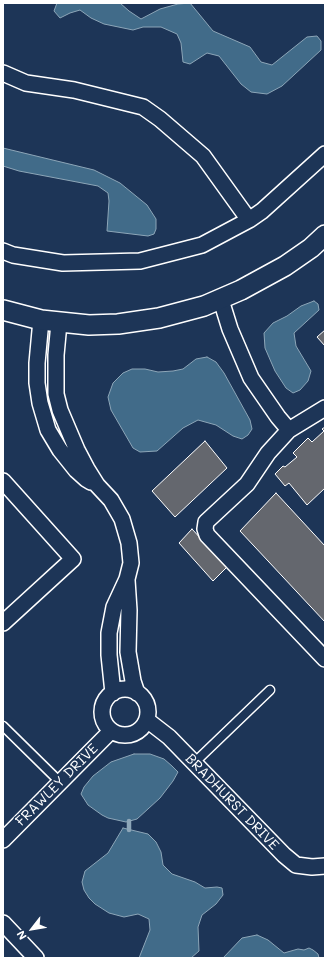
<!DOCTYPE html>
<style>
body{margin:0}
#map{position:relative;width:328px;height:961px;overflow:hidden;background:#1d3557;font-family:Mali,sans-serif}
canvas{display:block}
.frame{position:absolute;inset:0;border:4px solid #fff;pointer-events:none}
.north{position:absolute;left:12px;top:909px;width:40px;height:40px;-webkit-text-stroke:3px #1d3557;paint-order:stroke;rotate:239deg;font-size:11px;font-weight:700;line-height:16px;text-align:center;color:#fff}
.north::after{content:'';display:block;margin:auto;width:14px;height:18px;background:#fff;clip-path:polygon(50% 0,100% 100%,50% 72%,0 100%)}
</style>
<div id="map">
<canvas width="328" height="961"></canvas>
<div class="frame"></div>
<div class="north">N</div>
</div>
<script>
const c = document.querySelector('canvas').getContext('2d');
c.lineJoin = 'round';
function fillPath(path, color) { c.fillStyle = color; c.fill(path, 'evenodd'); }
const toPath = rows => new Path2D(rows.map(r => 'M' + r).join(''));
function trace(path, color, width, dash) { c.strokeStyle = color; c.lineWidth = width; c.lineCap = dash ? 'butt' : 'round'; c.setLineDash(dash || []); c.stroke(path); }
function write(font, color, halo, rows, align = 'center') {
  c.font = font + ' Mali,sans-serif'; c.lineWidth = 3; c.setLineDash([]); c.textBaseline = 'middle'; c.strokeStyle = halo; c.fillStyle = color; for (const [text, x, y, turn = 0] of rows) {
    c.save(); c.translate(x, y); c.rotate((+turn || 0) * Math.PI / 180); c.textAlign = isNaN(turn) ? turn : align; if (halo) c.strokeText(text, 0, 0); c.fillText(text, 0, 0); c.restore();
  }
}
const water = toPath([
 [57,3,120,3,129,11,141,19,160,9,178,4,190,3,213,31,250,47,261,62,272,65,307,37,317,36,321,41,321,50,282,86,267,94,251,92,241,84,219,56,207,53,190,64,183,62,181,43,177,34,161,27,143,27,133,30,104,24,91,18,80,10,70,13,60,18,54,11,57,3],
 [3,148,94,170,120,183,147,205,156,219,156,229,154,234,148,236,107,231,109,201,108,193,98,186,19,171,3,166,3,148],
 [314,301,318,304,319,310,294,333,296,346,311,371,308,381,300,390,293,393,286,388,275,371,265,348,264,333,273,323,287,316,301,306,314,301],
 [207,357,216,362,224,373,250,420,252,429,248,435,242,439,233,436,216,425,198,420,183,428,157,451,140,452,133,448,111,410,108,397,113,383,123,373,132,369,145,369,158,372,173,371,183,369,196,359,207,357],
 [134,754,150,754,164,759,172,766,178,772,173,781,160,798,137,819,126,822,108,818,102,815,88,805,81,794,84,787,93,776,111,762,134,754],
 [123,828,148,834,156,842,161,852,163,865,172,874,195,882,205,888,217,887,222,888,223,895,216,904,202,915,198,927,199,951,191,958,139,958,150,930,149,919,138,914,124,917,109,913,95,904,89,898,84,890,82,882,85,871,108,853,123,828],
 [257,935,268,940,284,953,298,949,304,950,309,948,313,950,318,954,319,958,223,958,242,938,257,935]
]);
fillPath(water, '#416b89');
trace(water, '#8da6b8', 1);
trace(toPath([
 [129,830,129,821]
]), '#8da6b8', 4.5);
const building = toPath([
 [325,330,325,346,317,337,325,330],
 [325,427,325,488,307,505,289,483,285,486,275,474,283,466,285,467,297,457,293,453,308,438,312,442,324,431,322,429,325,427],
 [205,441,227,468,175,517,152,491,205,441],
 [276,493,325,546,325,622,240,531,276,493],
 [192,529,227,567,213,581,179,543,192,529]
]);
fillPath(building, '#64676e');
trace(building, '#fff', 1);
const service = toPath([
 [3,726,60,782],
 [194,763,270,690]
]);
const minor = toPath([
 [3,73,26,83,74,90,143,107,160,119,203,156,249,220],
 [3,251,13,255,63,263,140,261,202,245,249,220,262,211,325,154],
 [221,300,230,329,251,378,278,417,289,430],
 [41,320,37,363,37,383,40,403,48,430,60,450,76,470,86,479,91,482],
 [59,323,56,355,56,394,60,410,77,450,87,469,97,485,111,500,122,519,129,543,131,563,127,579,114,607,109,633,109,655,113,693],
 [325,408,289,430,268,453,247,484,206,522,205,529,207,535,325,659],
 [3,481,73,559,3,623],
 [127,580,129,610,128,652,133,681,137,693],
 '102 712a23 23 0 1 1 46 0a23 23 0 1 1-46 0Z',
 [147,720,169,737,284,855,296,865,312,867,325,866],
 [3,840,111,731],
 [3,923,36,958]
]);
const tertiary = toPath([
 [3,310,41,320,89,325,118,324,159,318,204,306,241,290,285,266,311,248,325,235]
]);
trace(service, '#fff', 11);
trace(minor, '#fff', 18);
trace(tertiary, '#fff', 22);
trace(service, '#1d3557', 8);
trace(minor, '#1d3557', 15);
trace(tertiary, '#1d3557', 19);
write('14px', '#fff', '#1d3557', [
 ["FRAWLEY DRIVE",57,785,-45],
 ["BRADHURST DRIVE",232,802,46]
]);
</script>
